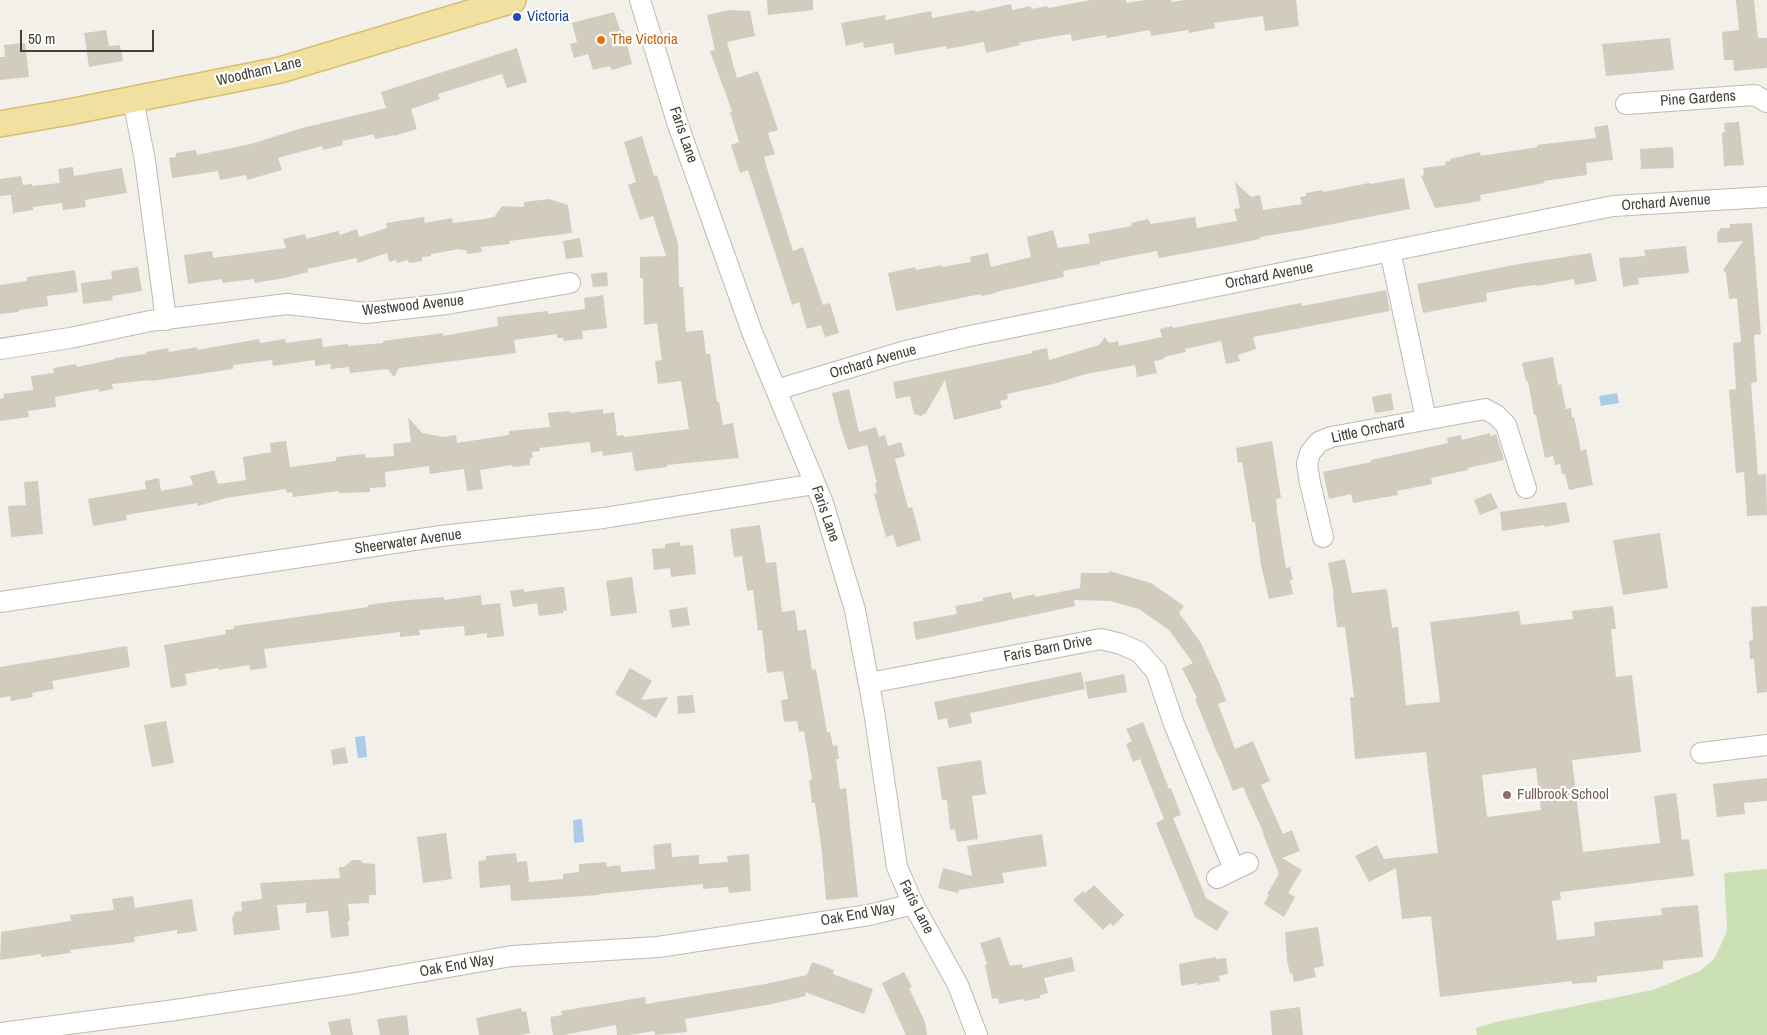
<!DOCTYPE html>
<style>
body{margin:0}
#map{position:relative;width:1767px;height:1035px;overflow:hidden;background:#f2f0e8;font-family:"Archivo Narrow",sans-serif}
canvas{display:block}
.scale{position:absolute;left:20px;top:30px;width:134px;height:22px;box-sizing:border-box;border:2px solid #444038;border-top:0;padding-left:6px;font-size:15px;line-height:18px;white-space:nowrap;color:#444038;-webkit-text-stroke:4px #fff;paint-order:stroke}
</style>
<div id="map">
<canvas width="1767" height="1035"></canvas>
<div class="scale">50 m</div>
</div>
<script>
const c = document.querySelector('canvas').getContext('2d');
c.lineJoin = 'round';
function fillPath(path, color) { c.fillStyle = color; c.fill(path, 'evenodd'); }
const toPath = rows => new Path2D(rows.map(r => 'M' + r).join(''));
function trace(path, color, width, dash) { c.strokeStyle = color; c.lineWidth = width; c.lineCap = dash ? 'butt' : 'round'; c.setLineDash(dash || []); c.stroke(path); }
function write(font, color, halo, rows, align = 'center') {
  c.font = font + ' "Archivo Narrow",sans-serif'; c.lineWidth = 4.5; c.setLineDash([]); c.textBaseline = 'middle'; c.strokeStyle = halo; c.fillStyle = color; for (const [text, x, y, turn = 0] of rows) {
    c.save(); c.translate(x, y); c.rotate((+turn || 0) * Math.PI / 180); c.textAlign = isNaN(turn) ? turn : align; if (halo) c.strokeText(text, 0, 0); c.fillText(text, 0, 0); c.restore();
  }
}
fillPath(toPath([
 [1767,869,1767,1035,1477,1035,1476,1028,1496,1022,1653,990,1700,971,1714,959,1726,934,1727,927,1724,873]
]), '#cbe1b5');
fillPath(toPath([
 [1617,393,1619,403,1601,406,1599,396],
 [365,736,367,757,358,758,355,737],
 [582,819,584,842,574,843,573,820]
]), '#abcbe8');
fillPath(toPath([
 [767,0,813,0,813,10,768,15],
 [1091,0,1126,0,1126,3,1145,0,1171,0,1172,2,1185,0,1296,0,1299,26,1265,31,1263,16,1214,23,1215,28,1189,33,1188,30,1151,36,1150,30,1107,38,1106,35,1072,41,1071,34,1063,35,1019,43,1020,45,986,53,984,42,947,49,946,46,895,55,893,43,864,48,863,42,846,46,841,23,885,15,886,20,931,11,932,18,975,10,975,12,1011,4,1012,10,1031,6,1031,9,1047,6,1048,8],
 [1736,0,1754,0,1758,38,1767,38,1767,68,1734,71,1733,60,1724,60,1722,32,1739,30],
 [730,10,750,11,755,36,727,42,737,78,758,71,770,106,778,130,768,133,775,154,764,157,766,165,793,251,803,247,823,305,830,303,839,333,825,337,821,325,807,329,799,302,792,305,748,170,740,173,731,145,739,142,730,112,732,111,710,51,715,50,707,15],
 [614,12,620,30,623,30,632,64,612,70,610,66,593,70,588,54,574,58,570,44,577,42,572,23],
 [106,30,109,46,120,45,123,61,89,67,84,33],
 [1670,38,1674,70,1606,76,1602,44],
 [25,43,29,77,0,80,0,57,5,57,4,45],
 [517,48,527,82,507,88,502,74,438,94,440,99,411,109,417,129,394,136,394,135,375,139,374,134,342,141,343,145,323,150,322,146,278,158,282,170,247,180,246,175,220,180,218,171,172,178,169,158,176,157,176,153,196,150,197,155,251,144,302,128,386,108,381,92],
 [1739,122,1744,165,1724,166,1722,133,1725,132,1724,123],
 [1608,125,1613,160,1586,163,1587,175,1544,181,1545,183,1480,195,1481,201,1435,208,1421,176,1424,175,1423,168,1446,165,1445,162,1450,161,1450,159,1480,152,1481,156,1538,147,1537,145,1596,138,1594,127],
 [642,136,654,176,657,175,678,244,679,287,683,287,686,332,703,330,706,354,710,354,717,402,719,402,723,425,733,423,739,458,667,465,667,467,635,471,632,452,603,456,602,451,591,453,590,442,539,448,540,451,532,452,533,458,530,458,530,465,513,467,512,465,480,470,483,489,467,491,464,469,430,474,429,466,385,472,386,487,370,488,370,492,339,493,339,491,293,497,292,492,287,493,286,489,226,498,198,506,197,503,126,515,127,520,93,526,88,499,146,489,145,481,159,478,161,491,193,485,190,476,214,470,218,484,246,480,243,457,271,452,270,443,286,441,290,467,336,461,336,457,365,454,366,458,394,456,393,444,411,442,408,417,422,433,443,437,456,435,457,443,509,435,509,431,550,427,548,413,570,411,570,413,603,409,603,414,614,412,617,436,624,435,624,437,689,429,681,381,658,384,655,361,662,360,657,323,644,325,643,278,640,278,640,257,666,256,653,216,640,220,628,185,636,182,624,142],
 [1673,147,1674,168,1641,169,1640,149],
 [73,167,74,176,122,168,127,193,85,200,86,207,63,210,62,203,33,207,33,210,13,213,11,195,0,196,0,179,21,176,23,185,32,184,32,186,60,183,58,169],
 [1404,178,1410,209,1302,230,1260,237,1260,239,1236,244,1159,258,1157,251,1100,262,1100,264,1063,271,1064,277,996,292,996,293,981,296,981,294,896,311,888,273,915,267,916,270,942,265,942,267,971,262,970,257,988,253,991,267,1031,257,1027,237,1053,230,1058,248,1090,243,1088,234,1132,226,1131,223,1148,219,1151,224,1195,217,1197,228,1237,221,1234,209,1240,208,1235,182,1251,197,1260,195,1263,210,1302,204,1300,197,1306,196,1306,193,1323,190,1323,192,1369,183,1370,184],
 [549,199,568,205,572,233,509,241,510,244,481,247,482,252,467,254,466,250,460,250,460,249,431,254,431,256,422,257,422,261,409,263,408,260,397,263,396,260,389,262,387,253,358,263,356,258,307,269,308,272,285,278,254,283,254,279,222,283,222,279,188,284,184,255,212,251,213,258,286,248,283,239,305,234,306,239,338,231,340,235,357,229,359,237,387,228,386,223,424,217,425,223,452,218,453,223,484,219,494,217,502,206,524,207,524,202],
 [1752,223,1761,334,1754,335,1757,382,1751,383,1758,475,1766,474,1767,515,1747,516,1744,472,1736,473,1729,390,1736,389,1733,343,1741,342,1737,298,1729,299,1726,273,1723,270,1743,241,1718,243,1717,234,1721,228,1730,228,1730,224],
 [580,238,583,257,566,259,563,241],
 [1686,246,1689,273,1638,278,1639,284,1623,287,1619,258,1645,256,1644,250],
 [1591,253,1597,281,1575,285,1574,279,1537,286,1537,285,1526,286,1486,293,1487,301,1423,313,1417,284,1519,264],
 [138,267,142,291,112,296,113,300,83,304,81,283,112,279,111,271],
 [75,270,78,292,47,296,48,306,19,310,19,312,0,314,0,285,27,281,27,277],
 [607,272,608,286,593,287,591,274],
 [1386,290,1390,311,1253,337,1256,349,1238,355,1240,361,1226,364,1221,341,1185,349,1186,352,1164,357,1164,359,1154,361,1157,373,1137,377,1135,365,1086,374,1057,383,1007,394,1008,399,1000,401,1002,408,954,420,945,380,926,413,921,416,914,414,910,396,896,399,893,382,995,361,1032,353,1032,351,1047,348,1049,360,1099,345,1105,337,1109,343,1118,341,1119,346,1162,337,1160,329,1172,326,1173,328,1301,303,1302,306],
 [603,295,607,328,582,331,583,339,564,341,563,338,557,338,557,334,514,340,516,353,399,368,394,377,388,369,350,373,349,367,331,369,330,364,315,366,315,360,273,366,272,360,233,365,233,369,151,381,151,380,112,384,113,389,99,392,99,389,55,397,56,407,28,411,29,417,0,421,0,399,4,398,3,394,33,390,31,376,54,373,53,368,76,364,77,367,115,359,115,358,146,354,146,352,168,348,169,352,197,347,197,350,259,339,260,343,285,339,286,343,322,338,323,347,348,344,348,346,383,343,383,341,443,333,443,336,498,326,497,317,548,311,548,314,585,309,584,298],
 [1553,357,1558,385,1561,384,1566,409,1571,408,1572,418,1574,417,1581,451,1586,449,1593,485,1569,490,1565,474,1562,474,1560,464,1555,465,1553,456,1545,458,1536,415,1534,415,1528,381,1526,381,1522,363],
 [849,389,859,432,876,427,879,437,885,435,888,446,901,442,905,456,895,459,908,508,912,507,921,540,897,547,893,535,886,537,874,494,877,493,875,483,877,483,867,445,848,450,839,422,832,393],
 [1391,393,1394,410,1375,413,1372,397],
 [1490,433,1490,436,1496,434,1504,460,1468,468,1468,470,1431,478,1432,484,1397,491,1398,495,1353,503,1351,494,1329,499,1323,472,1371,462,1371,460,1448,443,1447,438,1461,435,1462,440],
 [1272,441,1281,498,1276,499,1277,512,1286,568,1290,567,1293,580,1290,580,1293,594,1269,599,1261,565,1255,522,1252,522,1242,462,1238,463,1236,448],
 [38,481,43,534,11,537,8,506,26,505,24,482],
 [1491,493,1498,508,1480,515,1474,500],
 [1566,502,1570,522,1545,527,1544,525,1502,531,1500,512],
 [760,525,766,563,776,562,782,612,795,610,798,631,806,629,812,670,816,669,827,732,830,732,833,746,837,745,839,759,836,759,840,789,846,788,858,897,826,900,822,853,815,803,812,803,809,780,812,779,804,731,799,732,797,721,784,722,781,700,788,699,783,671,767,673,762,630,758,631,753,590,747,591,742,556,734,557,730,529],
 [1660,533,1668,588,1623,595,1613,540],
 [680,542,680,546,693,545,696,574,671,577,670,568,654,570,652,549,665,548,665,544],
 [1345,559,1352,593,1387,589,1392,628,1398,627,1406,705,1440,702,1430,622,1519,611,1521,625,1573,619,1572,611,1613,606,1616,629,1611,629,1616,677,1632,675,1641,752,1572,760,1583,852,1660,843,1654,796,1676,793,1682,840,1689,839,1694,876,1560,892,1561,900,1552,901,1557,940,1595,936,1594,922,1662,915,1661,908,1698,905,1703,957,1663,961,1663,969,1597,976,1597,982,1572,984,1572,981,1440,997,1431,916,1402,919,1396,868,1369,882,1355,856,1377,845,1384,859,1438,853,1426,752,1355,759,1350,697,1354,697,1345,627,1337,627,1333,595,1334,595,1328,563],
 [1536,768,1541,810,1487,817,1482,775],
 [1109,571,1151,583,1184,606,1179,613,1201,643,1221,687,1226,701,1218,704,1235,749,1253,741,1270,781,1261,785,1283,834,1292,830,1300,851,1282,858,1302,870,1288,893,1295,897,1284,917,1264,904,1269,895,1267,894,1279,874,1263,834,1264,834,1243,787,1233,791,1220,758,1219,758,1195,699,1197,698,1182,668,1193,663,1169,630,1139,609,1110,601,1074,600,1075,606,916,640,913,622,957,614,955,606,983,601,983,598,1011,592,1013,599,1035,594,1035,597,1080,588,1081,573,1109,573],
 [632,577,637,613,611,616,606,581],
 [560,587,564,587,567,610,563,611,563,613,539,616,537,603,513,607,510,591,524,589,524,592],
 [481,595,482,605,500,603,504,636,487,638,487,633,465,636,464,626,419,630,420,635,400,637,400,632,264,649,267,668,250,670,249,665,219,670,218,668,185,674,187,685,171,688,164,645,226,634,225,630,234,629,234,626,368,607,368,605,397,601,444,597,444,600],
 [1767,606,1767,692,1757,693,1754,659,1750,659,1749,641,1753,640,1751,607],
 [687,607,690,625,672,628,669,610],
 [127,646,130,667,52,681,54,689,32,693,33,697,11,701,10,696,0,698,0,667],
 [630,668,652,681,641,700,668,697,656,718,615,694],
 [1081,672,1085,689,970,713,972,723,949,728,947,718,938,720,934,702],
 [1124,674,1127,692,1088,699,1085,682],
 [693,695,695,713,678,714,677,696],
 [166,721,174,763,152,767,144,725],
 [1143,722,1169,789,1171,788,1181,815,1173,818,1206,898,1229,912,1217,931,1195,917,1156,823,1164,819,1140,759,1133,762,1126,744,1132,741,1126,729],
 [345,747,348,763,333,765,331,750],
 [981,760,986,794,972,796,978,839,957,842,955,829,950,830,947,800,942,800,937,767],
 [1767,778,1767,801,1744,803,1745,814,1717,817,1713,784],
 [446,833,452,879,423,883,417,837],
 [1042,834,1047,866,1002,873,1004,883,959,890,958,893,938,888,943,868,972,876,967,846],
 [671,843,672,857,699,855,699,864,728,862,727,856,749,854,751,891,729,893,728,887,703,889,703,884,599,894,599,895,511,901,510,885,480,888,478,861,486,860,486,856,516,853,517,862,527,861,529,882,563,879,563,874,579,872,579,864,606,862,607,867,620,865,621,872,655,869,653,845],
 [352,860,360,860,363,863,375,864,376,895,369,895,369,903,348,904,350,921,348,921,349,936,331,938,328,911,306,913,306,903,277,905,280,930,234,935,232,918,235,912,242,911,241,902,262,899,260,883,340,878,339,867,344,867],
 [1094,885,1124,915,1113,926,1110,923,1103,930,1073,900,1083,891,1085,893],
 [133,896,135,908,192,899,197,931,177,934,177,930,134,937,135,942,70,950,71,953,41,957,41,954,0,960,1,932,71,921,70,915,114,910,112,899],
 [1318,927,1324,966,1314,968,1316,977,1294,982,1292,973,1290,974,1287,960,1285,932],
 [1000,937,1010,966,1022,964,1023,968,1072,957,1075,971,1044,978,1048,993,1040,995,1040,998,1024,1001,1023,999,999,1004,998,998,992,999,985,965,987,964,980,943],
 [1215,957,1216,959,1226,958,1228,974,1219,976,1220,981,1198,985,1197,983,1181,986,1179,964],
 [812,962,834,970,833,974,873,989,864,1014,805,992,806,996,767,1005,685,1019,687,1032,655,1035,654,1031,630,1035,617,1035,616,1025,564,1035,553,1035,550,1017,562,1015,561,1011,645,997,646,1004,765,984,807,975],
 [904,972,912,987,909,988,925,1022,927,1035,906,1035,882,983],
 [1300,1007,1303,1035,1272,1035,1270,1011],
 [521,1008,522,1012,526,1011,530,1033,520,1035,479,1035,476,1018],
 [407,1015,409,1035,380,1035,377,1019],
 [350,1018,353,1035,331,1035,328,1022]
]), '#d2ccbf');
const minor = toPath([
 [640,0,678,125,752,332,823,503,855,610,874,711,897,867,913,904,958,985,977,1035],
 [133,99,145,161,166,320],
 [1626,104,1755,95,1767,102],
 [1390,251,1426,419],
 [0,349,70,338,150,321,287,304,366,313,447,304,570,283],
 [776,390,902,352,965,337,1613,206,1767,197],
 [1323,537,1310,483,1307,464,1310,453,1319,442,1331,437,1485,409,1496,415,1506,425,1526,488],
 [0,602,441,536,604,518,815,484],
 [869,683,1101,639,1121,644,1139,652,1156,671,1174,724,1234,869],
 [1701,753,1767,745],
 [1217,878,1248,863],
 [0,1033,175,1010,356,983,512,956,658,947,869,915,913,904]
]);
const major = toPath([
 [0,124,69,112,280,70,513,0]
]);
trace(minor, '#bfbaaf', 22);
trace(major, '#d6be72', 28);
trace(minor, '#fff', 20);
trace(major, '#f2e0a1', 25);
for (const [x, y, r, color] of [
 [517,17,5,"#1a4fb4"],
 [601,40,5,"#e8710a"],
 [1507,795,5,"#8d6e63"]
]) { const dot = new Path2D(); dot.arc(x, y, r, 0, 2 * Math.PI); c.fillStyle = color; c.fill(dot); trace(dot, '#fff', 2); }
write('15px', '#164399', '#fff', [
 ["Victoria",527,17]
], 'left');
write('15px', '#c56008', '#fff', [
 ["The Victoria",611,40]
], 'left');
write('15px', '#444038', '#fff', [
 ["Woodham Lane",259,72,-13],
 ["Pine Gardens",1698,99,-4],
 ["Faris Lane",683,135,71],
 ["Orchard Avenue",1666,203,-4],
 ["Orchard Avenue",1269,276,-11],
 ["Westwood Avenue",413,306,-6],
 ["Orchard Avenue",873,362,-16],
 ["Little Orchard",1368,431,-12],
 ["Faris Lane",825,514,71],
 ["Sheerwater Avenue",408,542,-8],
 ["Faris Barn Drive",1048,649,-11],
 ["Faris Lane",916,907,63],
 ["Oak End Way",858,915,-10],
 ["Oak End Way",457,966,-10]
]);
write('15px', '#785e54', '#fff', [
 ["Fullbrook School",1517,795]
], 'left');
</script>
